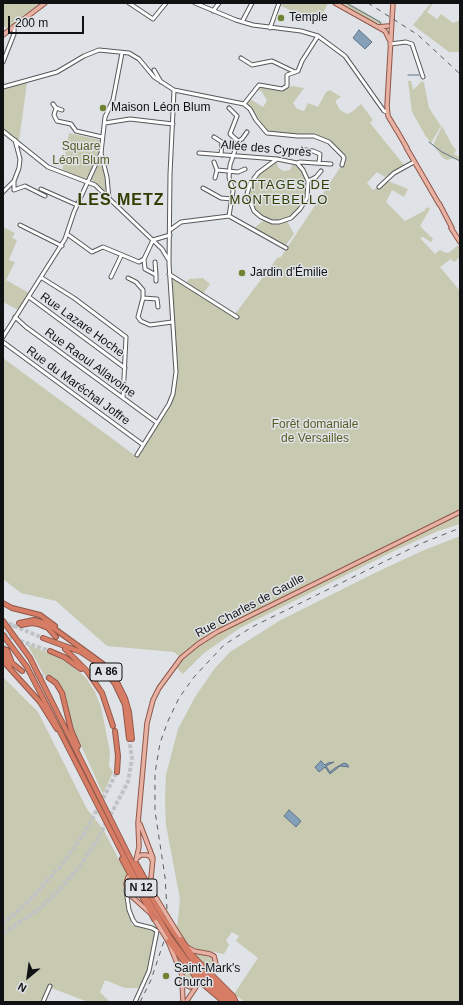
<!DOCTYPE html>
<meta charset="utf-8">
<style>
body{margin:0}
#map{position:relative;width:463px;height:1005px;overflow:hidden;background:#dfe2e6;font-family:Helvetica,sans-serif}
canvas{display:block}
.frame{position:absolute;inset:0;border:4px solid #101112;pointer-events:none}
.north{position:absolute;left:8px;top:957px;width:40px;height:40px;-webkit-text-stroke:3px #dfe2e6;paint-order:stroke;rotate:209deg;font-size:11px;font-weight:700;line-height:16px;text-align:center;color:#101112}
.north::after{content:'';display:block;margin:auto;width:14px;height:18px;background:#101112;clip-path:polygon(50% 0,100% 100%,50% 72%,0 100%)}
.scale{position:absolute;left:8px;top:16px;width:76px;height:18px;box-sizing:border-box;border:2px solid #101112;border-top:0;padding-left:5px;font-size:12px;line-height:14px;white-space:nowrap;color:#101112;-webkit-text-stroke:3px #dfe2e6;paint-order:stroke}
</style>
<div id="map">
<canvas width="463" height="1005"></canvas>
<div class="frame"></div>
<div class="north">N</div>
<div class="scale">200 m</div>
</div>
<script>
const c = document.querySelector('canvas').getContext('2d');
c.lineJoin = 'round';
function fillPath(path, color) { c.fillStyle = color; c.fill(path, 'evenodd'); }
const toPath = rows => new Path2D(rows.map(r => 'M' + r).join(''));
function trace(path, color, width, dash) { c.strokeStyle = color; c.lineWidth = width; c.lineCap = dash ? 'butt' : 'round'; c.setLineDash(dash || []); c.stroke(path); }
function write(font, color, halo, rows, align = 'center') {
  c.font = font + ' Helvetica,sans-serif'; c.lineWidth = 3; c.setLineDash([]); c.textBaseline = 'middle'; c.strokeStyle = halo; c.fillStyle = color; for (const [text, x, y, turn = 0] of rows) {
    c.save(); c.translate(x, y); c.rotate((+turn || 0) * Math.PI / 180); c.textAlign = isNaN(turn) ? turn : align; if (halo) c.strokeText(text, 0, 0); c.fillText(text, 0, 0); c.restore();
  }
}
fillPath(toPath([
 [3,3,42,3,7,29,3,25],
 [282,3,328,3,321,17,292,11,281,6],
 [340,3,349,3,382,22,380,26],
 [431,3,433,3,427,12,437,19,441,14,453,23,460,20,460,52,449,52,413,25],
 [408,81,411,81,413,90,422,81,424,83,429,108,441,126,431,143,425,135,412,112],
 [27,82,19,141,3,129,3,89],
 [260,86,283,91,292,86,304,88,293,103,297,109,304,111,308,103,318,107,326,92,330,90,341,97,336,100,336,103,340,110,347,114,352,112,361,104,373,120,370,123,404,165,385,177,377,172,367,183,373,190,388,181,408,189,404,197,392,190,386,202,405,221,424,211,427,207,430,209,420,226,433,239,431,242,423,237,420,238,435,254,440,250,446,253,450,252,458,245,460,248,460,257,454,262,451,259,440,267,460,291,460,524,438,531,394,551,240,628,204,653,183,674,177,668,179,656,174,652,107,646,56,601,21,593,3,579,3,358,137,457,170,407,174,396,177,373,172,274,186,283,189,279,203,278,210,284,203,294,235,314,278,257,280,258,287,248,345,160,345,156,329,141,317,135,269,132,266,129,251,108,246,104,250,99,263,107,267,101,262,92,257,89],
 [442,126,452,145,456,150,454,154,460,157,460,166,460,162,455,158,447,160,443,158,433,145],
 [69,133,100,140,99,152,89,177,84,181,62,172],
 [277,162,278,167,283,171,290,170,293,163,297,165,305,176,308,185,304,201,294,214,287,219,276,221,263,218,257,212,252,206,249,196,252,183,259,173],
 [99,163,103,164,106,178,106,190,104,192,93,182,92,179],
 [264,220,276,223,287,221,294,234,286,245,281,245,254,228],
 [3,227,15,233,12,238,17,240,9,260,15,262,6,280,29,293,18,310,3,302],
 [460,536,460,1002,245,1002,234,994,258,958,236,941,239,936,232,932,226,940,229,945,224,954,193,948,182,937,177,928,180,899,166,825,165,800,166,775,178,729,195,697,215,668,230,652,279,621,377,572,422,551],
 [27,644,57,657,71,665,86,678,95,692,101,707,110,752,109,766,113,772,103,794,74,730,62,690,56,681,44,675],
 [3,677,38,712,87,809,103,829,128,877,124,885,127,912,132,925,155,932,150,965,141,988,125,988,105,980,100,992,110,1002,88,1002,49,987,42,1002,3,1002],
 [191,952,212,958,214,964,209,972],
 [177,957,197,982,194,986,189,986,184,981,184,972]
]), '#c7c9b1');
const water = toPath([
 [359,30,372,42,365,49,353,38,359,30],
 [321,761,325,765,328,763,334,762,326,766,330,772,335,768,344,763,347,764,349,767,340,766,330,774,325,767,319,772,315,767,321,761],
 [289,810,301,821,296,827,284,816,289,810]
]);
fillPath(water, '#849fb8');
trace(water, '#617486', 1);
trace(toPath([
 [341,4,346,3,380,22,381,25],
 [408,75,419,75],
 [429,142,442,152,460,161]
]), '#617486', 1);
trace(toPath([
 [3,621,43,638],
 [3,635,50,651],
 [4,649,6,635,13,627,19,623],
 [7,650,8,639],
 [22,671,49,678],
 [3,924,30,900,64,862,85,832,117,772],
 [3,933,38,910,60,889,79,867,97,840,128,782,132,758,129,739]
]), '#c0c3c6', 4, [4, 2]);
const minor = toPath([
 [129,3,153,19,166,3],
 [195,3,236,20,253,25,301,31,318,36,345,56,384,111,387,112],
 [213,11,219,3],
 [242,22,252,3],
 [270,28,279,3],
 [390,44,406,42,412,44,423,77],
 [241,58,252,65,272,61,295,72],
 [3,62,14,34,14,26],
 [154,70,161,82],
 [3,87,57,72,84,56,99,50,129,53,139,59,154,77,174,90,244,104,250,109,256,120,267,133,298,136,314,136,329,142,343,156,344,158,342,165],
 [53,104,56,108,54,115,57,121,71,124,76,131,102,137],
 [244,104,259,85,282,89,287,86,287,75,298,71,302,61,318,36],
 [56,108,62,110],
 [229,108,237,116,230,134,238,141],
 [105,123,130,119,173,124],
 [3,131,48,167,95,185,162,249,168,259],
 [214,137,222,142,221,155],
 [305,150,313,151,320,154,319,163],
 [101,153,107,177,109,199],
 [199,153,277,159,297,163,300,162,331,164],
 [277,159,258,173,250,184,247,194,254,211,261,217,272,222,279,222,291,218,300,209,307,198,308,181,303,170,297,163],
 [214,162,217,170],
 [215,178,217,170,238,172,245,169],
 [14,181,14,190,25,186,45,196],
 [308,181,316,177,321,171],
 [379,187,394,173,414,162],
 [203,188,221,198,232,199],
 [41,189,77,205],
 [3,192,14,181,19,168,20,159,15,140],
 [229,216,233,191,229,177,230,165,238,141,242,139,247,132],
 [20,225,62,246],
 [170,230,181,222,229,216,286,248],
 [67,234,92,252,103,247,139,262,144,259,153,240],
 [153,240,170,235],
 [144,259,145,269,156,275,155,262],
 [169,274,237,317],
 [156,275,156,281],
 [111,277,121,256],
 [42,278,74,298,126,337,123,398],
 [128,278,136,282,143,290,143,298,138,317,141,321,150,325,172,322],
 [29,297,125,368],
 [143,298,157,299,158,307],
 [15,317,26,327,156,422],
 [3,337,65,239,74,212,101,153,105,117,113,100,122,53],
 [3,342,142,444],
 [137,455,169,404,173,394,176,372,169,264,170,174,174,90],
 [126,890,129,910,133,920,136,924,152,928,157,931,149,971,135,1002],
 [43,1002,50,986]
]);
const major = toPath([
 [335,3,385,31,390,41],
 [393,3,387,106,388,116,397,131],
 [378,27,388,26],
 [3,35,45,3],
 [396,129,407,148],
 [406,147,439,204],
 [439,203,452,228],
 [451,228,460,242],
 [140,824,153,858,150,888,182,940],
 [136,859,141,855,146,855,150,856,152,860],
 [136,860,139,847,138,823,147,723,153,700,159,688,181,658,198,644,217,632,460,512],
 [128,877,126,884,128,893,149,912],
 [153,917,168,941,186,985,190,987,197,985],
 [189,948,194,951,210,954,214,956,216,964,211,973],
 [182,980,183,1002],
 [186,1002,196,987]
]);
const highway = toPath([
 [3,603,12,608,40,615,55,626],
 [3,621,30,658,140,878,163,917,197,967,235,1002],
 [19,623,34,620,48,624,103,664,115,678,125,698,129,712,132,739],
 [21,625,32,623,38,624,48,628,56,637],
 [3,635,27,667,136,880,171,939,194,970,229,1002],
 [43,638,81,652,96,662,105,671,115,684,125,705,129,739],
 [4,649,5,656,10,667],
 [65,649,87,671,102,693,113,726],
 [7,650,12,663,22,671],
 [50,651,64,657,81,669],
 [3,661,40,702,57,729],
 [49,678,56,683,62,693,71,730,78,746,76,749],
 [115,731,118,756,117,772],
 [122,859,154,919],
 [136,863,150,888],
 [181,939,194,957,233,996,236,1002],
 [168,941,198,980,224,1002]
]);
trace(minor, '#57595c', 5);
trace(major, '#915749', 5.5);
trace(highway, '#915749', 6);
trace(minor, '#fff', 3);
trace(major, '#e7b1a3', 3.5);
trace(highway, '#d77d66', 4);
trace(toPath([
 [368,3,418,35,460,74],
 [167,909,165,877,155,811,155,773,160,743,168,721,179,698,194,677,224,645,252,627,420,544,460,528],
 [140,1002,151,980,164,941]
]), '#5c5d5f', 1, [5, 5]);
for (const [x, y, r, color] of [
 [281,18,4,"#6f8333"],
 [103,108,4,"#6f8333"],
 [242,273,4,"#6f8333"],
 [166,976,4,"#6f8333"]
]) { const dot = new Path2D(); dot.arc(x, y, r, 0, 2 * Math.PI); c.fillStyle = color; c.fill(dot); trace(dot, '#dfe2e6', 1.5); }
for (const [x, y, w] of [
 [106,672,32],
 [141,888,32]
]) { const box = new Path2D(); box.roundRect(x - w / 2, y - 9, w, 18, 3); c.fillStyle = '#dfe2e6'; c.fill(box); trace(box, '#101112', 1); }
write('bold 11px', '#101112', null, [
 ["A 86",106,672],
 ["N 12",141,888]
]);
write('12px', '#101112', '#dfe2e6', [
 ["Temple",289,18],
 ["Maison Léon Blum",111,108],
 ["Jardin d'Émilie",250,273],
 ["Saint-Mark's",174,969],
 ["Church",174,983]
], 'left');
write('12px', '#5a5c24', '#dfe2e6', [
 ["Square",81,147],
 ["Léon Blum",81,161],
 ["Forêt domaniale",315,425],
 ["de Versailles",315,439]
]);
write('12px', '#101112', '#dfe2e6', [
 ["Allée des Cyprès",266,149,5],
 ["Rue Lazare Hoche",82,325,36],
 ["Rue Raoul Allavoine",90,363,36],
 ["Rue du Maréchal Joffre",78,386,36],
 ["Rue Charles de Gaulle",250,606,-28]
]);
c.letterSpacing = '1px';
write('13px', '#313e02', '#dfe2e6', [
 ["COTTAGES DE",279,185],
 ["MONTEBELLO",279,200]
]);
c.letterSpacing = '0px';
c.letterSpacing = '1px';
write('bold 16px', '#313e02', '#dfe2e6', [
 ["LES METZ",121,201]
]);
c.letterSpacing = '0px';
</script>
